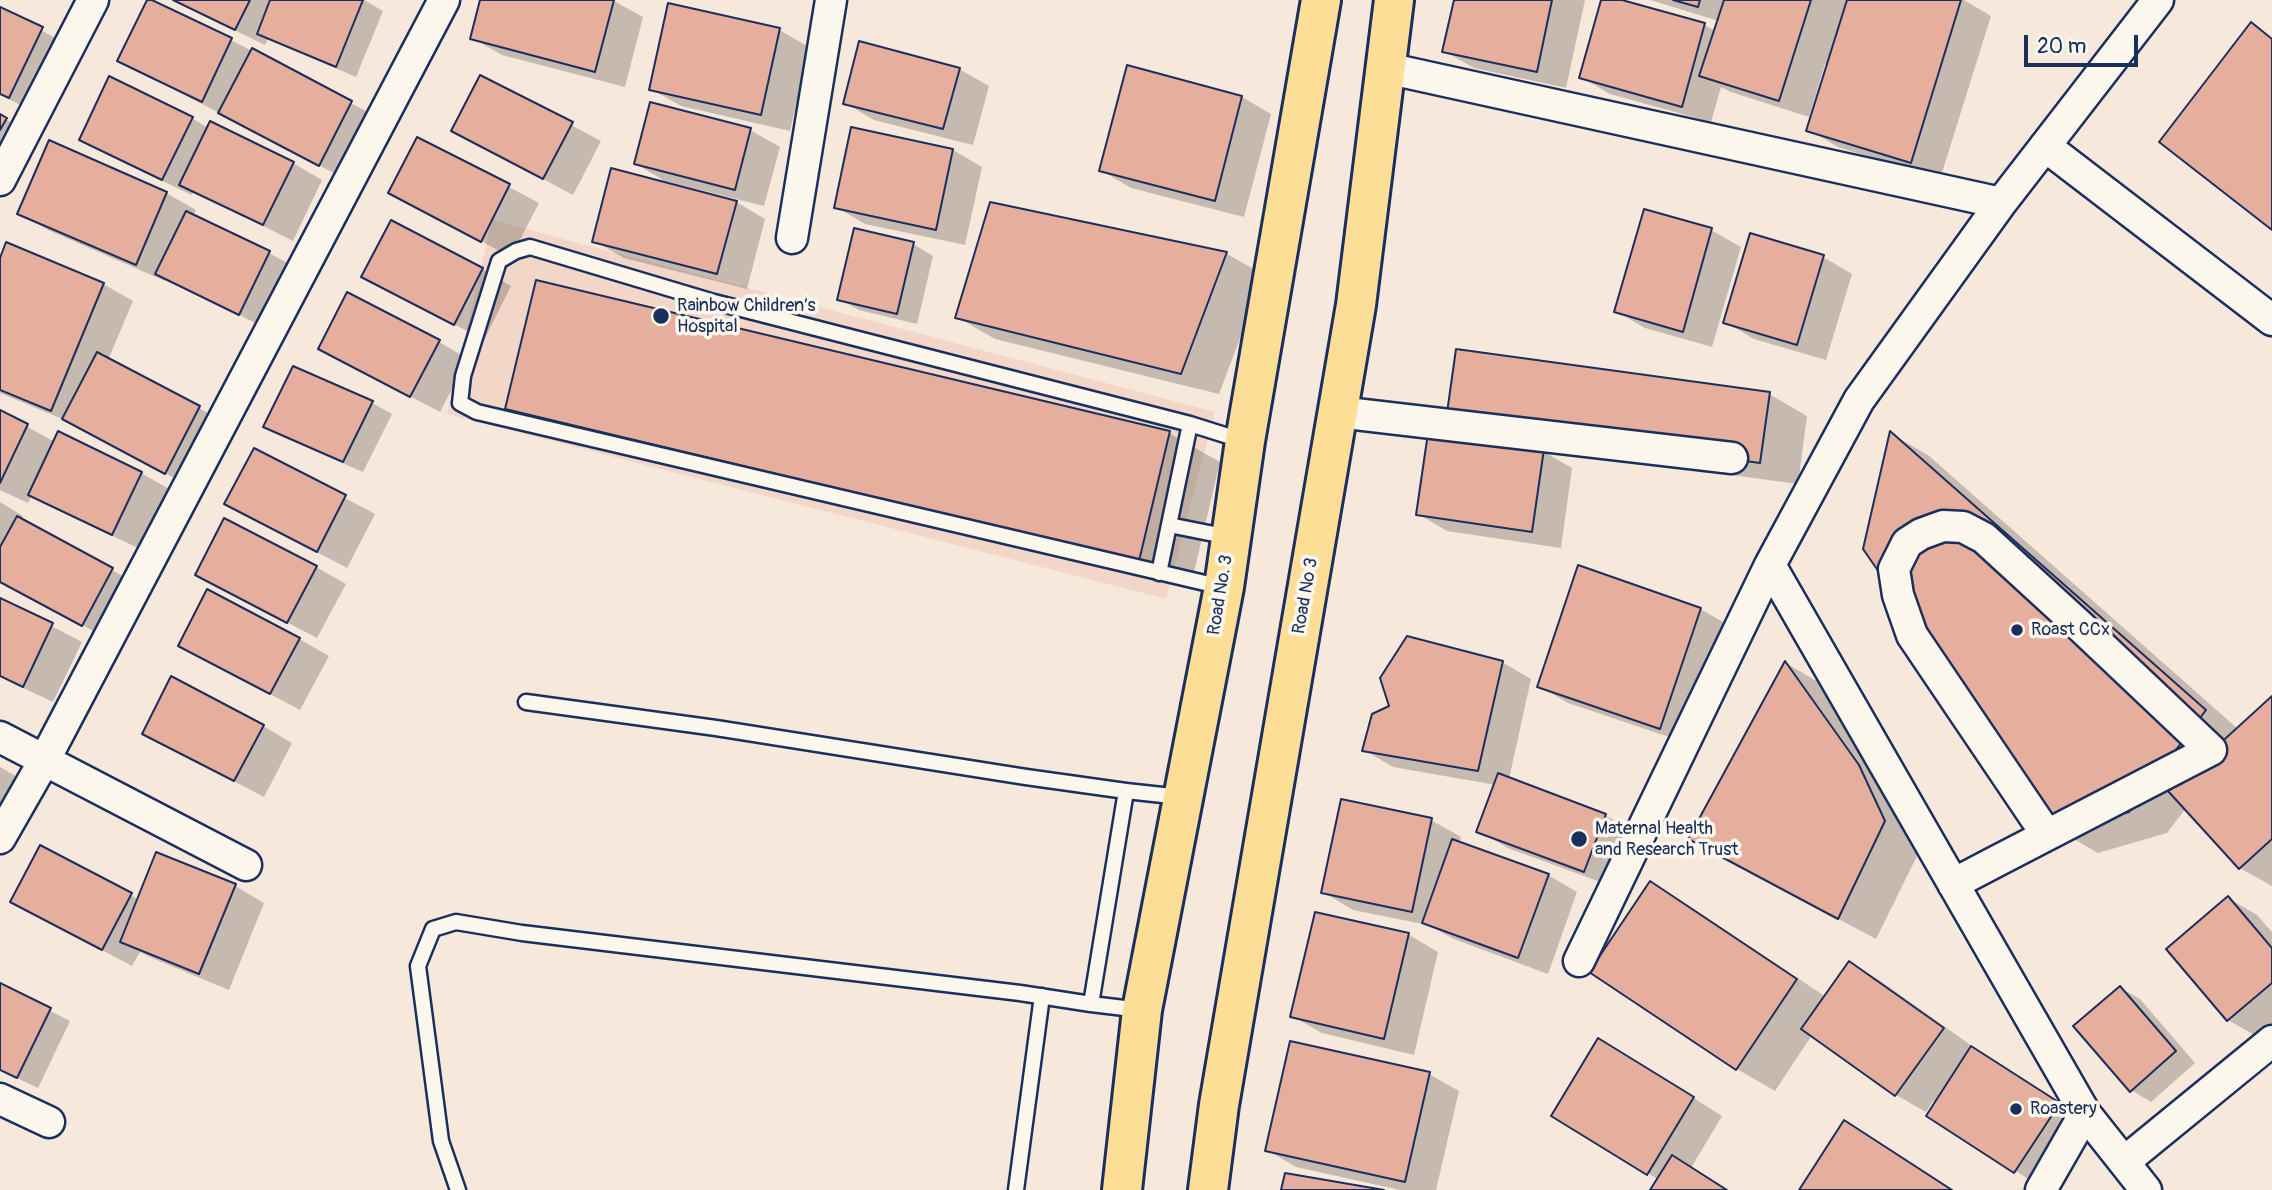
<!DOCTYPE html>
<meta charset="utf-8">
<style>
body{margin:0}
#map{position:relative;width:2272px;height:1190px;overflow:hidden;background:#f7e8dc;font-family:Pangolin,sans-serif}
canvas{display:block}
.scale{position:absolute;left:2024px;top:35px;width:114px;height:32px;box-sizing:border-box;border:4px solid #1b2f5e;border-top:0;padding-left:9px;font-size:21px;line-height:24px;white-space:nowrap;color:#1b2f5e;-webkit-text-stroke:5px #fbf7ec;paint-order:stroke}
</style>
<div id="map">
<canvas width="2272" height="1190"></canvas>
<div class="scale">20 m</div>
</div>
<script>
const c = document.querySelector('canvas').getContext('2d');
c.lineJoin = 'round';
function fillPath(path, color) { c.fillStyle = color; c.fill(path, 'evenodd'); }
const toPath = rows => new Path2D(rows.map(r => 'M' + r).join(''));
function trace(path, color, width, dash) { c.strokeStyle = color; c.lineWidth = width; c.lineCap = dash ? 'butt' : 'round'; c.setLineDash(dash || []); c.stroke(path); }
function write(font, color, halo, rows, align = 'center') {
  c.font = font + ' Pangolin,sans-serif'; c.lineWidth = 7; c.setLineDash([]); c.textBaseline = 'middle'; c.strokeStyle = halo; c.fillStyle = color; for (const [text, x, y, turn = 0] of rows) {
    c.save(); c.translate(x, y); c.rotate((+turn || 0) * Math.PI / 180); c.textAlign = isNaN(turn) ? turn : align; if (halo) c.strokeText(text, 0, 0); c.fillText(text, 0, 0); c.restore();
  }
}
fillPath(toPath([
 [492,220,1215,412,1166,599,447,414]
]), '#f2d7c9');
fillPath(toPath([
 [149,0,231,40,381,119,349,181,120,61],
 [173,0,364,0,383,11,356,77,268,39,265,45],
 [482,0,612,0,643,17,625,87,502,55,472,38],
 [1455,0,1585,0,1566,88,1474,68,1444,51],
 [1603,0,1615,0,1704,25,1716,31,1719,21,1650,0,1964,0,1991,16,1940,179,1838,147,1809,130,1829,65,1825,64,1809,117,1731,92,1721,87,1711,122,1610,94,1581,77],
 [0,9,71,46,39,114,0,95],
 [779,30,809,47,790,131,681,106,651,89],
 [1128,68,1242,97,1271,114,1244,217,1131,188,1102,171],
 [959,69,989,86,973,145,874,120,845,103],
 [481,77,601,141,573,195,453,131],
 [0,116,35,136,2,198,0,197],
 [192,118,208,128,293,163,322,180,293,241,194,191,192,195,110,156,81,139],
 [853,129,953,150,982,167,965,245,865,224,836,207],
 [750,130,780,147,764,206,665,181,636,164],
 [418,139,539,203,511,257,390,193],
 [166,193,196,210,193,216,269,253,298,269,269,330,166,278,165,281,48,230,19,213],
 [736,202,765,219,747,289,624,258,594,241],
 [992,204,1227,254,1264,275,1219,394,995,339,957,317],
 [1711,230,1741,247,1712,347,1645,328,1616,311],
 [913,244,933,256,917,324,859,310,839,299],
 [1823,257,1852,274,1826,360,1754,339,1725,322],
 [0,262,103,284,133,301,108,360,229,424,195,489,67,421,0,393],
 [482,269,511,286,484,340,363,276],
 [439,342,468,359,440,412,320,349],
 [1769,394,1807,416,1798,484,1539,449,1572,468,1561,548,1447,531,1418,514,1429,435],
 [372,403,392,414,363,472,285,438,265,427],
 [507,409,1169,433,1220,462,1190,589,558,438],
 [0,412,55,442,141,473,171,490,142,550,60,511,32,495,28,503,0,490],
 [1891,434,1928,455,2238,729,2272,698,2272,886,2240,868,2186,808,2167,833,2098,853,2060,831],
 [255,450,375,514,347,568,226,504],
 [0,502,23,516,21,520,141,586,112,641,0,581],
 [316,567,346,584,317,638,227,591],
 [0,599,82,642,53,702,0,677],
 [1700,609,1730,626,1690,744,1568,703,1539,686],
 [299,639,329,656,300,710,210,662],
 [1502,662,1531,679,1509,779,1605,815,1635,832,1614,887,1508,848,1479,831,1496,785,1393,767,1364,750],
 [1786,663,1823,685,1923,844,1876,939,1728,860],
 [263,726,292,743,264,797,174,750],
 [0,767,19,778,0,818],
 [1431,820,1461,837,1459,844,1548,875,1577,892,1548,974,1454,939,1428,925,1353,910,1323,892],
 [1651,883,1688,905,1826,997,1850,963,1879,980,1972,1046,1971,1048,2088,1122,2044,1189,1928,1115,1936,1103,1933,1101,1926,1112,1896,1095,1812,1035,1775,1091,1737,1069,1591,971],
 [235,886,264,903,229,990,152,958,140,952,132,966,41,918,131,895,139,900],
 [2228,898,2257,915,2272,932,2272,1025,2258,1037,2228,1020],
 [1316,914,1409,935,1438,952,1414,1055,1322,1033,1292,1016],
 [0,985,70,1021,38,1088,0,1070],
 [2120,988,2140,999,2195,1063,2151,1102,2131,1090],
 [1628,1057,1722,1116,1691,1168,1726,1190,1652,1190,1659,1180,1553,1115],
 [1429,1074,1459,1091,1436,1190,1400,1190,1296,1167,1267,1150],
 [1844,1122,1874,1139,1953,1190,1801,1190]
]), '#0003');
const building = toPath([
 [147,0,152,0,232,38,202,102,117,61,147,0],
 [173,0,250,0,235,30,173,0],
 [270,0,363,0,336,67,257,34,270,0],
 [480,0,614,0,595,72,470,39,480,0],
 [1454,0,1552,0,1537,72,1442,52,1454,0],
 [1601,0,1622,0,1705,23,1682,107,1579,78,1601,0],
 [1673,0,1700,0,1698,7,1673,0],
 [1724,0,1811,0,1779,101,1699,76,1724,0],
 [1847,0,1961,0,1911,163,1806,131,1847,0],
 [668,3,780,28,761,115,649,90,668,3],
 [0,7,43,27,9,98,0,94,0,7],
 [2251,22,2272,39,2272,230,2159,142,2251,22],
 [859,41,960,68,943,129,843,104,859,41],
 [252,48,352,101,319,166,218,113,252,48],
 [1127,65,1242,96,1215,201,1099,171,1127,65],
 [480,75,573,122,543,179,451,131,480,75],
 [109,76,193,117,162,180,79,140,109,76],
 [650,102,751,128,735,190,634,164,650,102],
 [0,114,7,118,0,130,0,114],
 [210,121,294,162,263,225,179,185,210,121],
 [851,127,953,149,936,230,834,208,851,127],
 [417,137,510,184,481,242,388,193,417,137],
 [49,140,167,192,136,265,17,214,49,140],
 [611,168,737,201,717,274,592,242,611,168],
 [990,202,1227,252,1181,374,955,318,990,202],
 [1644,209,1712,228,1683,332,1614,312,1644,209],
 [186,211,270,251,239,315,155,274,186,211],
 [391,220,483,268,454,325,361,277,391,220],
 [854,228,914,242,897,314,837,300,854,228],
 [1750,233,1824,255,1797,345,1723,323,1750,233],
 [6,242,104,283,51,411,0,390,0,258,6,242],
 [536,280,1170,431,1139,561,505,409,536,280],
 [347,292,440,340,410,397,318,349,347,292],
 [1456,349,1770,392,1760,463,1446,420,1456,349],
 [97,352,200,406,165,474,62,419,97,352],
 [293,366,373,401,343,462,263,427,293,366],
 [0,410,28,424,0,483,0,410],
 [58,431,142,472,112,535,28,495,58,431],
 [1890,431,2206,710,2129,812,2059,832,1863,549,1890,431],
 [1428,433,1544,449,1532,532,1416,515,1428,433],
 [254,448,346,495,317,552,224,504,254,448],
 [17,516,113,568,82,626,0,582,0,547,17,516],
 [224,518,317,566,287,623,195,575,224,518],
 [1578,565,1701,608,1660,729,1537,687,1578,565],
 [207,589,300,638,270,694,178,646,207,589],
 [0,598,53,623,23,687,0,676,0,598],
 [1407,636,1503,661,1478,771,1362,751,1372,714,1389,706,1380,678,1407,636],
 [1785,661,1859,765,1885,821,1838,919,1688,839,1785,661],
 [171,676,264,725,234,781,142,734,171,676],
 [2272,696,2272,839,2239,869,2168,791,2272,696],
 [1498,773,1606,814,1584,872,1476,832,1498,773],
 [1341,799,1432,818,1412,912,1321,893,1341,799],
 [1452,839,1549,874,1518,958,1422,923,1452,839],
 [40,845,132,893,102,950,10,902,40,845],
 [156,852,236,884,199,974,120,942,156,852],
 [1650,881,1797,979,1736,1070,1589,972,1650,881],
 [2228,896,2272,948,2272,983,2227,1021,2166,949,2228,896],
 [1315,912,1409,933,1384,1039,1290,1017,1315,912],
 [1849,961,1944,1028,1895,1096,1801,1029,1849,961],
 [0,983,51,1008,17,1078,0,1070,0,983],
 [2120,986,2176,1051,2130,1092,2073,1026,2120,986],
 [1598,1038,1694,1097,1647,1175,1551,1116,1598,1038],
 [1290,1041,1430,1072,1405,1182,1265,1151,1290,1041],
 [1971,1046,2060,1103,2014,1173,1926,1116,1971,1046],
 [1844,1120,1952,1190,1799,1190,1844,1120],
 [1672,1155,1727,1190,1650,1190,1672,1155],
 [1285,1173,1384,1190,1281,1190,1285,1173]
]);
fillPath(building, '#e6ae9d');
trace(building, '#1b2f5e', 2);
const service = toPath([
 [1169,525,1229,537],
 [1159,573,1190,424],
 [1222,587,477,412,460,403,463,376,499,261,516,251,530,247,714,302,1190,424,1244,441],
 [526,702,716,728,1026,777,1126,791,1091,1004],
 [1126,791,1181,797],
 [458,1190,441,1141,418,966,433,929,456,922,522,933,1020,993,1091,1004,1141,1010],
 [1016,1190,1042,996]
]);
const minor = toPath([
 [1386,68,2001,203],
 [2045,146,2272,320],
 [0,180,93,0],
 [792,238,831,0],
 [1338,412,1732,458],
 [1770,565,2085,1113,2146,1190],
 [0,737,246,865],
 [0,838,44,761,444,0],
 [1953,884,1995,862,2211,750,2079,625,1984,538,1963,527,1943,526,1921,534,1907,543,1894,569,1898,595,1912,635,2047,835],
 [1579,961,1770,565,1859,400,2001,203,2158,0],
 [0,1099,49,1122],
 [2124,1162,2272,1041],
 [2041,1190,2085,1113]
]);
const primary = toPath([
 [1122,1190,1142,1010,1224,587,1245,441,1321,0],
 [1208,1190,1219,1105,1356,305,1394,0]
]);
trace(service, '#1b2f5e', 19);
trace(minor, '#1b2f5e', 35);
trace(primary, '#1b2f5e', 44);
trace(service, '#fbf7ec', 14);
trace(minor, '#fbf7ec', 30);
trace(primary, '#fdde96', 38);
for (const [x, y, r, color] of [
 [661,316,9,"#1b2f5e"],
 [2017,630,7,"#1b2f5e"],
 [1579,839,9,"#1b2f5e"],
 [2016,1109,7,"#1b2f5e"]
]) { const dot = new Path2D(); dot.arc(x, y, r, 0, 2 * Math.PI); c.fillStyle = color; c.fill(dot); trace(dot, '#fbf7ec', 2.5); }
write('18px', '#1b2f5e', '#fbf7ec', [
 ["Rainbow Children’s",677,306],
 ["Hospital",677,327],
 ["Roast CCx",2031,630],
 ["Maternal Health",1595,829],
 ["and Research Trust",1595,850],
 ["Roastery",2030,1109]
], 'left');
write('18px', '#1b2f5e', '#fbf7ec', [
 ["Road No. 3",1221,595,-81],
 ["Road No 3",1306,596,-80]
]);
</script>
